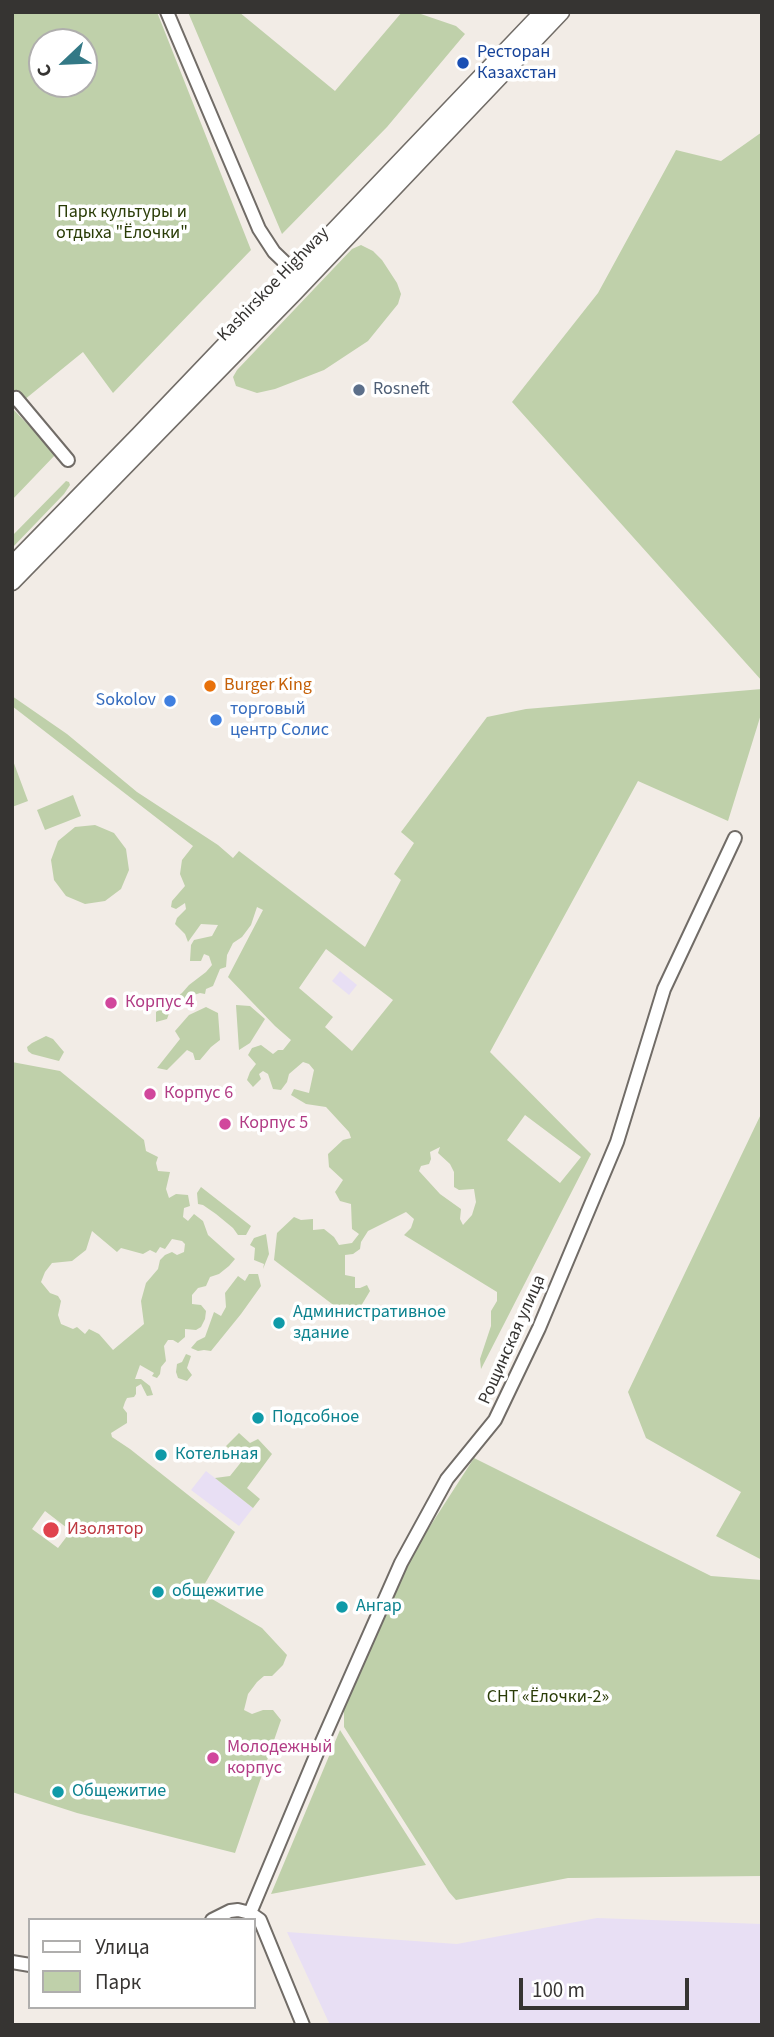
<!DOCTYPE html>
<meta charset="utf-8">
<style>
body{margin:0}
#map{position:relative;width:774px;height:2037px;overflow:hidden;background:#f2ece6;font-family:"Source Sans 3",sans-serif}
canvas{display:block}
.frame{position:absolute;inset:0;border:14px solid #363432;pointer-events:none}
.legend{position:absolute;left:28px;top:1918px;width:228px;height:91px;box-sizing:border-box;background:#fff;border:2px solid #afaead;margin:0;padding:9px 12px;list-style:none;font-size:21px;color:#363432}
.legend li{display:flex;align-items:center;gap:14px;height:35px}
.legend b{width:35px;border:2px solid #afaead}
.north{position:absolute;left:28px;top:28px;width:70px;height:70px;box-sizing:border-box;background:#fff;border:2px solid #afaead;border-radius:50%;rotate:247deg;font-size:19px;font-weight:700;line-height:28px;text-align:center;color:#363432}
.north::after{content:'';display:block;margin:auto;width:24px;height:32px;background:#337986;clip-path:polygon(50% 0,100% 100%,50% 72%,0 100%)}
.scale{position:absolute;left:519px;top:1978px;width:170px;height:32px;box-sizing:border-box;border:4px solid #363432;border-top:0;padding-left:9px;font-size:21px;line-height:24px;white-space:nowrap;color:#363432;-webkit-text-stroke:5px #fff;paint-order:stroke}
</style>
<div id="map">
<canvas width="774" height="2037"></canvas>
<div class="frame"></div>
<ul class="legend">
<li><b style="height:9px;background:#fff"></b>Улица</li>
<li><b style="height:19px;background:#bfd0aa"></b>Парк</li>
</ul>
<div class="north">С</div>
<div class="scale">100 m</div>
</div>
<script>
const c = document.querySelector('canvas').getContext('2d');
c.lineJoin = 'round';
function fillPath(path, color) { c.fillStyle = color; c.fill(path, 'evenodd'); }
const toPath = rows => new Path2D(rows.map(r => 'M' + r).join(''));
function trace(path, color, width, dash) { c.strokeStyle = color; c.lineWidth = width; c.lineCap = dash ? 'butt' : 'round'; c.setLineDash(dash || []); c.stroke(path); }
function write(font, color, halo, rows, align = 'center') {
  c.font = font + ' "Source Sans 3",sans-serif'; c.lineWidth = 7; c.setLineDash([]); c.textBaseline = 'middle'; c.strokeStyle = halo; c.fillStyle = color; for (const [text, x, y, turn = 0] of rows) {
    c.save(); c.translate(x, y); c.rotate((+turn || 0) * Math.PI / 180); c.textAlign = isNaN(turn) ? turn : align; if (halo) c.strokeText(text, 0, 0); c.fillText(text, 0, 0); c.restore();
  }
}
fillPath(toPath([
 [340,971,357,985,349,995,332,981],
 [206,1471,253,1508,239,1526,191,1490],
 [597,1918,762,1924,762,2025,330,2025,287,1932,457,1944]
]), '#e8dff4');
fillPath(toPath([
 [12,12,157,12,251,250,113,393,83,352,13,409,56,454,12,500],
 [42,42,84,42,84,84,42,84],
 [188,12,239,12,335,91,402,12,415,12,456,26,465,34,387,127,282,234],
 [762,132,762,681,512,402,598,293,676,150,721,161],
 [361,245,373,251,382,260,397,283,401,294,398,304,368,341,324,370,275,389,257,393,236,386,233,377,237,370,352,249],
 [66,481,69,482,70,485,64,494,12,548,12,536],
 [762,689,762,711,728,821,638,781,490,1052,591,1154,481,1369,480,1359,491,1326,491,1311,497,1301,497,1292,404,1235,411,1228,414,1219,406,1212,368,1231,361,1242,360,1249,353,1254,345,1255,345,1275,355,1277,355,1288,360,1288,367,1285,370,1291,361,1306,340,1310,274,1260,277,1233,294,1217,301,1220,313,1219,313,1230,324,1229,334,1237,339,1245,352,1243,359,1234,352,1229,351,1204,340,1201,335,1192,343,1180,329,1167,328,1154,343,1140,351,1138,349,1132,326,1107,306,1104,291,1095,294,1089,309,1093,314,1070,309,1064,303,1062,289,1074,287,1082,281,1090,273,1089,268,1074,263,1071,259,1074,261,1079,253,1087,247,1080,250,1072,256,1064,248,1055,252,1048,261,1045,273,1054,278,1050,283,1050,291,1040,275,1026,228,977,263,910,257,907,251,925,242,937,233,943,227,955,226,967,220,969,213,986,206,989,205,994,200,993,194,995,193,1004,179,1008,176,1006,171,1008,167,1019,156,1022,156,1012,182,993,189,985,206,972,212,965,209,956,204,954,201,961,190,961,191,945,194,940,212,936,218,925,201,924,188,942,185,934,175,924,177,918,186,909,185,903,176,909,171,907,172,901,185,886,180,874,182,860,193,846,12,706,12,696,67,734,137,792,218,845,233,858,239,851,365,947,401,880,394,874,414,843,401,832,487,717,526,709],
 [326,949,393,1000,352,1051,325,1027,333,1017,299,988],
 [525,1115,581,1157,560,1183,507,1140],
 [440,1147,438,1153,450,1164,454,1172,454,1187,459,1190,474,1189,476,1202,472,1215,463,1225,460,1219,461,1209,440,1194,419,1171,421,1166,429,1164,431,1159,430,1152],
 [12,758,28,801,12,807],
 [73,795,81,816,45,830,37,810],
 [95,825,114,833,126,849,129,870,121,889,105,901,85,904,66,896,54,880,51,860,58,841,75,827],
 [236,1005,250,1006,265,1019,250,1043,239,1050],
 [206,1007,218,1013,220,1040,211,1047,200,1060,195,1060,193,1053,187,1050,167,1070,157,1068,180,1039,175,1031,189,1015],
 [46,1036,53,1039,64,1052,59,1061,32,1054,28,1051,27,1047,32,1043],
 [12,1062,60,1071,144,1140,146,1151,158,1157,156,1163,158,1171,170,1172,166,1189,169,1198,176,1194,188,1195,190,1206,184,1208,183,1217,188,1221,194,1214,203,1221,208,1235,235,1259,229,1266,219,1274,210,1277,206,1286,198,1288,192,1295,192,1304,201,1305,206,1311,205,1319,201,1327,196,1330,185,1329,185,1337,178,1343,173,1340,168,1340,164,1346,166,1361,161,1367,160,1374,157,1378,152,1376,154,1373,140,1365,135,1379,141,1379,150,1386,153,1395,147,1396,141,1384,136,1387,136,1394,134,1397,127,1398,125,1402,123,1408,127,1413,127,1423,111,1433,112,1437,130,1449,235,1532,200,1592,262,1628,287,1655,283,1665,272,1676,264,1676,257,1682,248,1694,244,1710,252,1714,263,1710,273,1710,281,1720,235,1853,77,1813,12,1792],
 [92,1231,117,1252,121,1248,143,1254,150,1250,156,1253,160,1247,165,1249,172,1239,182,1241,185,1244,184,1252,177,1255,172,1252,165,1255,160,1260,158,1269,146,1283,141,1301,144,1324,113,1350,99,1334,89,1329,85,1334,77,1327,73,1329,61,1324,58,1315,61,1301,58,1296,50,1293,41,1282,45,1272,52,1263,72,1261,86,1250],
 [45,1511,71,1531,58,1548,32,1529],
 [762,1112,762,1560,716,1536,741,1492,646,1438,628,1392],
 [201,1187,251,1226,246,1235,238,1235,233,1228,216,1214,203,1205,198,1204,197,1193],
 [266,1234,269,1254,263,1269,264,1264,254,1260,255,1248,250,1245,254,1238],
 [249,1274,258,1274,261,1286,241,1314,211,1351,204,1350,198,1351,191,1348,197,1341,205,1337,214,1312,221,1316,226,1307,225,1293,238,1276,245,1281],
 [186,1354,191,1356,187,1368,192,1375,187,1381,178,1378,176,1372,177,1364,182,1362],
 [239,1433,250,1443,258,1439,272,1454,247,1488,260,1499,253,1508,215,1478,230,1476,242,1461,226,1446],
 [474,1458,711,1576,762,1580,762,1876,568,1878,456,1900,449,1892,344,1727,344,1710,407,1562],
 [340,1730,426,1865,271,1894]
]), '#bfd0aa');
const minor = toPath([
 [167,12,259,229,274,252,299,276],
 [12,400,16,398,68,460],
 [250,1913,320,1746,401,1563,447,1479,495,1420,539,1328,617,1142,664,989,735,838],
 [212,1920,230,1911,238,1910,250,1913,260,1920,303,2025],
 [12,1962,30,1965]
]);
const major = toPath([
 [12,565,139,435,543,12],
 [12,582,294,293,561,12]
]);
trace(minor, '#716c67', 16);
trace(major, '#716c67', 19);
trace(minor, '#fff', 12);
trace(major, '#fff', 16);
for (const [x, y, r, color] of [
 [463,63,7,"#1a4fb4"],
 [359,390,7,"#5c6f8a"],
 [210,686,7,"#e8710a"],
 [170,701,7,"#3f7fe0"],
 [216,720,7,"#3f7fe0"],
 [111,1003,7,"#d1479c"],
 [150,1094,7,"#d1479c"],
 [225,1124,7,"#d1479c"],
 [279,1323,7,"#0f9aa8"],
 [258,1418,7,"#0f9aa8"],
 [161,1455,7,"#0f9aa8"],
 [51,1530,9,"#e0444e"],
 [158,1592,7,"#0f9aa8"],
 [342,1607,7,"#0f9aa8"],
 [213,1758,7,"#d1479c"],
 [58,1792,7,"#0f9aa8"]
]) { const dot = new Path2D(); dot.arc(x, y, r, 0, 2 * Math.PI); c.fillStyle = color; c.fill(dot); trace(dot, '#fff', 2.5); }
write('18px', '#164399', '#fff', [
 ["Ресторан",477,53],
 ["Казахстан",477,74]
], 'left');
write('18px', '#2a3c07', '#fff', [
 ["Парк культуры и",122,213],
 ["отдыха \"Ёлочки\"",122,234],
 ["СНТ «Ёлочки-2»",548,1698]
]);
write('18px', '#363432', '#fff', [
 ["Kashirskoe Highway",274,285,-46],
 ["Рощинская улица",513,1340,-66]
]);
write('18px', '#4e5e75', '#fff', [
 ["Rosneft",373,390]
], 'left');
write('18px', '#c56008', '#fff', [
 ["Burger King",224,686]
], 'left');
write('18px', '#366cbe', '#fff', [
 ["Sokolov",156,701],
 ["торговый",230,710,"left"],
 ["центр Солис",230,731,"left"]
], 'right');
write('18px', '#b23c85', '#fff', [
 ["Корпус 4",125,1003],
 ["Корпус 6",164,1094],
 ["Корпус 5",239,1124],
 ["Молодежный",227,1748],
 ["корпус",227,1769]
], 'left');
write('18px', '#0d838f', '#fff', [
 ["Административное",293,1313],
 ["здание",293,1334],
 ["Подсобное",272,1418],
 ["Котельная",175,1455],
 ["общежитие",172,1592],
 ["Ангар",356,1607],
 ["Общежитие",72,1792]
], 'left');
write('18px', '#be3a42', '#fff', [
 ["Изолятор",67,1530]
], 'left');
</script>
